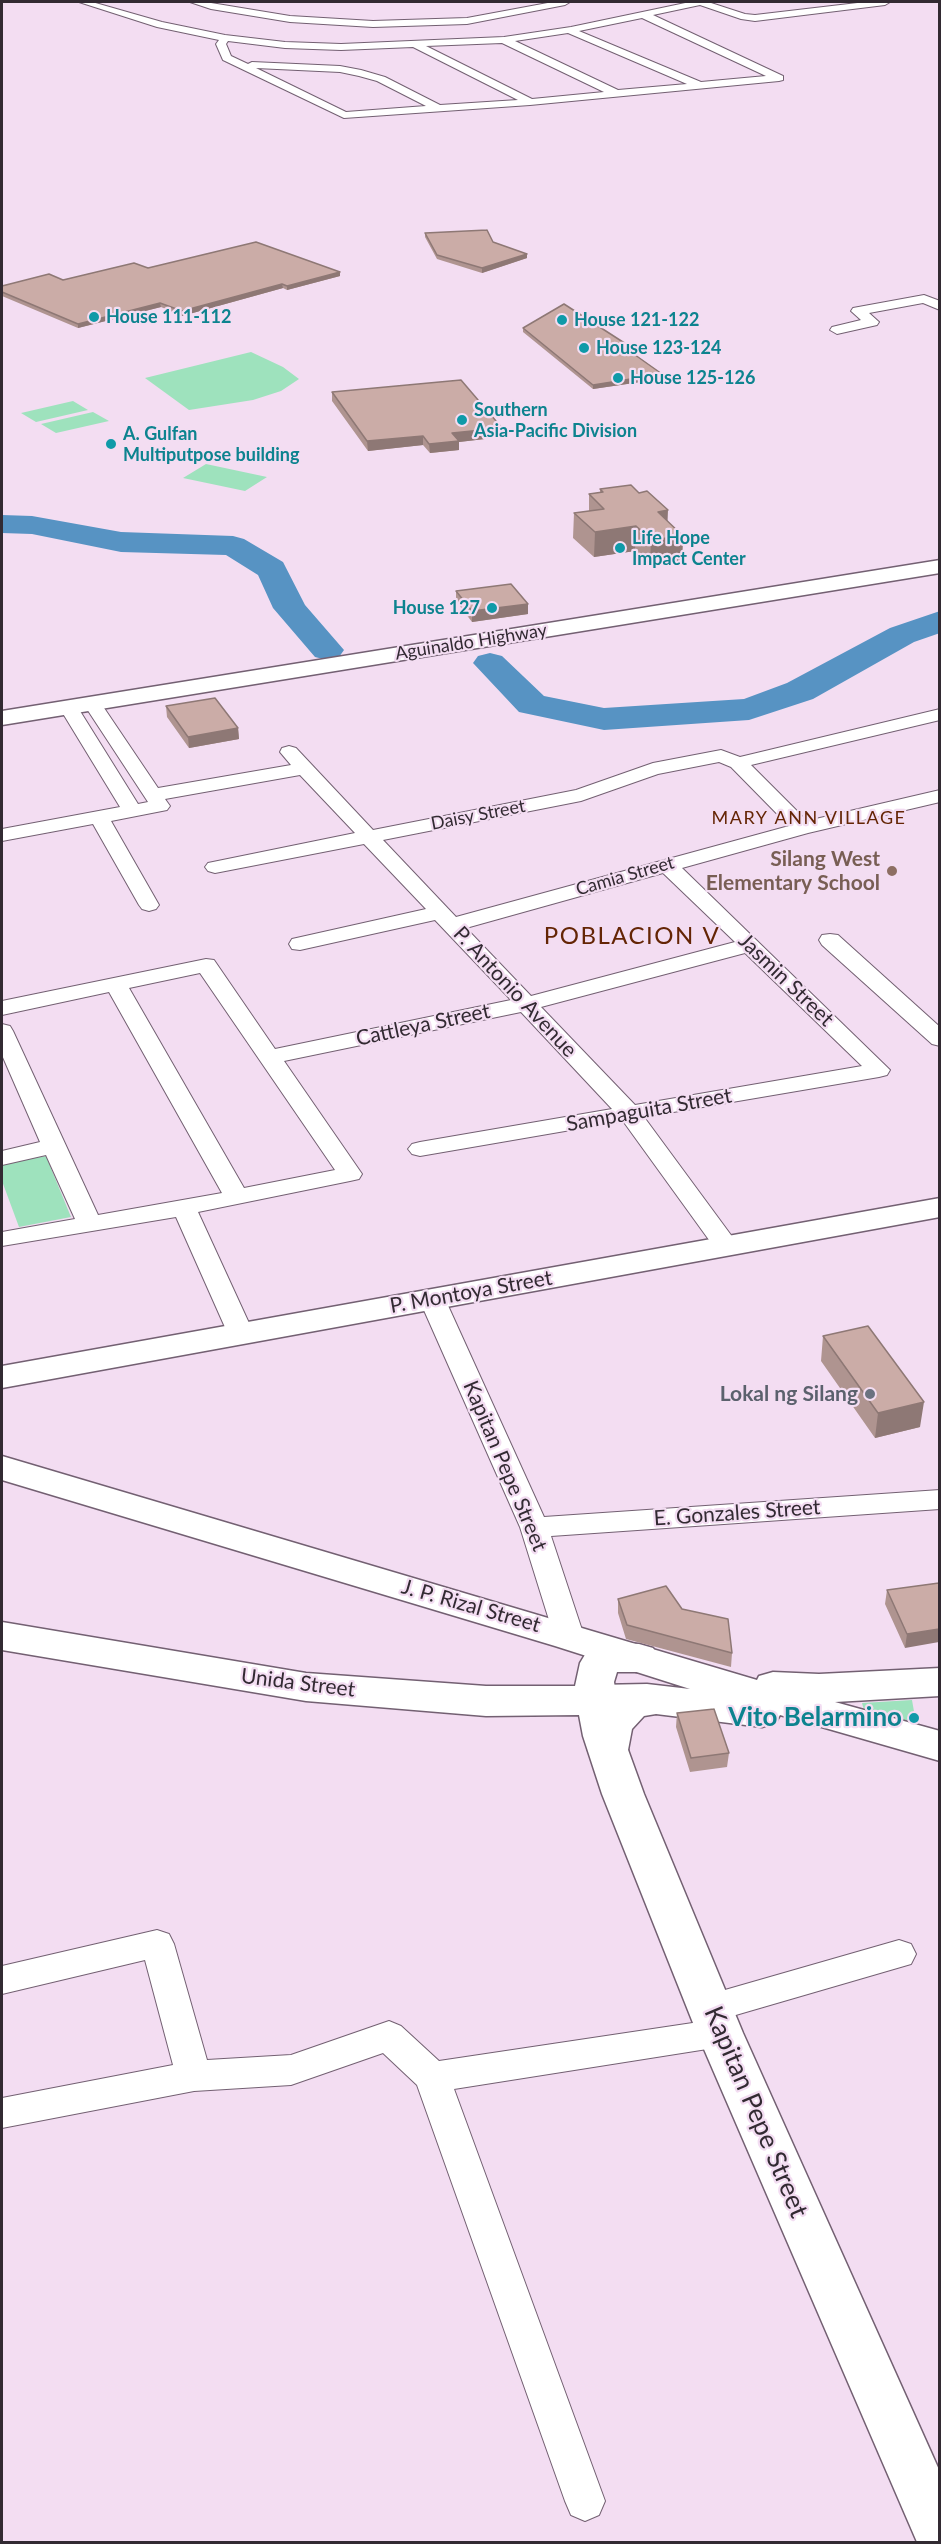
<!DOCTYPE html>
<style>
body{margin:0}
#map{position:relative;width:941px;height:2544px;overflow:hidden;background:#f3ddf2;font-family:Lato,sans-serif}
canvas{display:block}
.frame{position:absolute;inset:0;border:3px solid #322a32;pointer-events:none}
</style>
<div id="map">
<canvas width="941" height="2544"></canvas>
<div class="frame"></div>
</div>
<script>
const c = document.querySelector('canvas').getContext('2d');
c.lineJoin = 'round';
function fillPath(path, color) { c.fillStyle = color; c.fill(path, 'evenodd'); }
const toPath = rows => new Path2D(rows.map(r => 'M' + r).join(''));
function trace(path, color, width, dash) { c.strokeStyle = color; c.lineWidth = width; c.lineCap = dash ? 'butt' : 'round'; c.setLineDash(dash || []); c.stroke(path); }
function write(font, color, halo, rows, align = 'center') {
  c.font = font + ' Lato,sans-serif'; c.lineWidth = 4.5; c.setLineDash([]); c.textBaseline = 'middle'; c.strokeStyle = halo; c.fillStyle = color; for (const [text, x, y, turn = 0] of rows) {
    c.save(); c.translate(x, y); c.rotate((+turn || 0) * Math.PI / 180); c.textAlign = isNaN(turn) ? turn : align; if (halo) c.strokeText(text, 0, 0); c.fillText(text, 0, 0); c.restore();
  }
}
fillPath(toPath([
 [251,352,283,367,299,379,281,391,253,400,189,410,145,378],
 [73,401,88,410,36,422,21,413],
 [93,412,109,421,56,433,41,424],
 [206,464,267,477,245,491,183,478],
 [46,1156,71,1217,19,1227,2,1181,2,1164],
 [912,1700,916,1723,864,1710,862,1703]
]), '#9ee2bd');
fillPath(toPath([
 [2,515,32,516,121,532,233,536,244,539,283,562,305,605,344,650,339,657,327,660,315,657,273,608,258,575,226,555,121,552,32,534,2,533,2,515],
 [940,611,940,633,914,642,813,699,749,720,604,730,519,712,473,663,478,656,490,653,502,656,544,696,604,708,744,699,787,683,890,628,940,611]
]), '#5793c3');
const minor = toPath([
 [79,2,92,2,162,22,225,35,285,42,341,44,504,37,571,27,690,2,708,2,745,14,755,15,866,2,890,2,885,5,755,21,741,19,700,5,653,15,783,76,783,80,779,81,530,105,344,118,223,60,216,44,219,40,157,27,79,2],
 [642,18,766,76,701,82,579,31,642,18],
 [568,33,687,84,618,90,515,41,568,33],
 [228,41,285,48,341,50,413,47,518,100,440,105,385,77,361,70,340,66,252,62,248,64,231,56,226,44,228,41],
 [502,43,604,92,532,99,426,46,502,43],
 [256,68,340,72,359,76,377,81,426,106,346,112,256,68],
 [190,2,205,2,290,16,373,21,467,18,553,2,570,2,565,5,467,24,373,27,290,22,211,9,190,2],
 [924,295,940,301,940,310,923,303,869,313,879,322,877,325,837,334,830,330,832,327,861,320,851,311,853,308,924,295],
 [92,697,98,699,158,788,291,765,280,752,282,748,289,746,296,748,373,830,576,790,653,763,721,750,740,757,940,709,940,720,751,765,807,821,940,790,940,802,808,833,682,868,890,1070,887,1075,879,1077,644,1117,739,1246,735,1251,726,1254,717,1251,623,1121,420,1156,412,1154,408,1149,412,1144,420,1142,612,1109,521,1012,284,1061,362,1174,359,1179,350,1181,198,1212,254,1334,250,1340,241,1342,232,1340,228,1334,176,1217,2,1246,2,1232,75,1219,46,1155,2,1165,2,1151,40,1142,2,1055,2,1024,10,1026,13,1031,98,1215,222,1193,109,992,2,1015,2,1001,206,959,214,960,275,1049,511,1000,435,920,300,950,292,949,289,944,292,939,426,909,364,844,215,873,208,871,205,867,208,863,355,833,300,775,165,799,170,806,167,810,111,821,159,905,156,909,149,911,142,909,139,905,93,824,2,841,2,829,120,807,59,707,61,703,75,703,138,804,148,802,83,703,86,699,92,697],
 [719,762,731,767,789,826,456,917,383,840,581,801,658,774,719,762],
 [663,873,735,942,531,996,466,928,663,873],
 [745,953,862,1066,635,1105,541,1007,745,953],
 [200,973,335,1170,244,1188,129,988,200,973],
 [830,934,838,935,940,1027,940,1046,932,1044,822,945,819,940,822,935,830,934],
 [432,1291,441,1293,445,1299,544,1517,940,1490,940,1509,551,1536,584,1636,580,1644,569,1647,558,1644,554,1636,520,1527,419,1299,423,1293,432,1291],
 [157,1930,169,1934,174,1944,207,2060,291,2055,389,2021,401,2026,439,2061,706,2021,699,2018,694,2008,699,1998,711,1994,899,1940,911,1944,916,1954,911,1964,722,2019,732,2023,738,2033,732,2043,720,2047,454,2089,605,2501,599,2515,585,2521,571,2515,565,2501,417,2085,383,2053,291,2085,194,2091,2,2128,2,2098,173,2065,145,1960,2,1994,2,1966,157,1930]
]);
const tertiary = toPath([
 [940,1198,940,1217,2,1388,2,1366,940,1198],
 [2,1622,306,1673,486,1686,575,1686,580,1663,586,1653,617,1643,639,1644,653,1648,659,1658,653,1668,639,1672,617,1672,614,1682,623,1736,644,1794,743,2033,940,2472,940,2542,917,2542,697,2033,602,1794,583,1736,579,1715,486,1716,306,1701,2,1650,2,1622]
]);
const secondary = toPath([
 [2,1456,757,1680,759,1676,773,1672,819,1674,940,1668,940,1696,835,1702,940,1731,940,1761,780,1715,776,1722,762,1727,656,1714,644,1716,632,1729,628,1750,622,1761,608,1765,594,1761,588,1750,592,1729,600,1714,583,1710,577,1700,583,1690,597,1685,647,1684,690,1689,555,1646,2,1480,2,1456]
]);
const primary = toPath([
 [940,560,940,573,2,725,2,711,940,560]
]);
trace(minor, '#736072', 2);
trace(tertiary, '#736072', 3);
trace(secondary, '#736072', 3);
trace(primary, '#736072', 3);
fillPath(minor, '#fff');
fillPath(tertiary, '#fff');
fillPath(secondary, '#fff');
fillPath(primary, '#fff');
fillPath(toPath([
 [425,233,493,242,527,258,482,273,437,259,425,237],
 [148,268,340,276,287,290,283,288,182,316,161,307,78,328,2,296,2,286,63,280],
 [523,328,626,348,662,374,661,379,593,389,523,332],
 [332,392,502,428,502,437,459,442,459,450,430,453,423,445,368,451,332,401],
 [600,489,683,536,682,561,650,566,635,551,594,557,573,538,574,513,589,511,589,494,600,493],
 [456,591,528,604,528,614,472,622,456,601],
 [166,706,238,728,239,739,189,748,167,717],
 [823,1336,920,1427,875,1438,821,1361],
 [939,1583,905,1648,885,1604,887,1590],
 [618,1599,682,1609,732,1653,731,1667,626,1639,618,1613],
 [677,1713,729,1753,727,1767,690,1772,676,1727]
]), '#af9490');
fillPath(toPath([
 [527,254,527,258,482,273,482,268],
 [340,272,340,276,287,290,287,286],
 [282,284,283,288,182,316,182,311],
 [160,303,161,307,78,328,78,324],
 [662,374,661,379,593,389,593,385],
 [502,428,502,437,459,442,459,450,430,453,429,444,452,433],
 [423,436,423,445,368,451,367,441],
 [668,510,667,535,658,512],
 [636,526,635,551,594,557,595,532],
 [683,536,682,561,650,566,651,540],
 [528,604,528,614,472,622,472,611],
 [238,728,239,739,189,748,188,737],
 [924,1402,920,1427,875,1438,878,1413],
 [939,1629,939,1642,905,1648,907,1634]
]), '#8e7875');
const building = toPath([
 [487,230,493,242,527,254,482,268,437,255,425,233,487,230],
 [256,242,340,272,287,286,282,284,182,311,160,303,78,324,2,292,2,286,49,274,63,280,134,263,148,268,256,242],
 [564,304,626,344,621,345,662,374,593,385,523,328,564,304],
 [461,380,502,428,452,433,459,441,429,444,423,436,367,441,332,392,461,380],
 [631,485,639,493,647,491,668,510,658,512,683,536,651,540,636,526,595,532,574,513,604,509,589,494,603,492,600,489,631,485],
 [511,584,528,604,472,611,456,591,511,584],
 [215,698,238,728,188,737,166,706,215,698],
 [868,1326,924,1402,878,1413,823,1336,868,1326],
 [939,1583,939,1629,907,1634,887,1590,939,1583],
 [666,1586,682,1609,728,1619,732,1653,627,1625,618,1599,666,1586],
 [714,1709,729,1753,691,1758,677,1713,714,1709]
]);
fillPath(building, '#cbaca7');
trace(building, '#8e7875', 1.5);
for (const [x, y, r, color] of [
 [94,317,6,"#0f9aa8"],
 [562,320,6,"#0f9aa8"],
 [584,348,6,"#0f9aa8"],
 [618,378,6,"#0f9aa8"],
 [462,420,6,"#0f9aa8"],
 [111,444,6,"#0f9aa8"],
 [620,548,6,"#0f9aa8"],
 [492,608,6,"#0f9aa8"],
 [892,871,6,"#8d6e63"],
 [870,1394,6,"#6b7280"],
 [914,1718,6,"#0f9aa8"]
]) { const dot = new Path2D(); dot.arc(x, y, r, 0, 2 * Math.PI); c.fillStyle = color; c.fill(dot); trace(dot, '#f3ddf2', 2); }
write('bold 18px', '#0d838f', '#f3ddf2', [
 ["House 111-112",106,317],
 ["House 121-122",574,320],
 ["House 123-124",596,348],
 ["House 125-126",630,378],
 ["Southern",474,410],
 ["Asia-Pacific Division",474,431],
 ["A. Gulfan",123,434],
 ["Multiputpose building",123,455],
 ["Life Hope",632,538],
 ["Impact Center",632,559],
 ["House 127",480,608,"right"]
], 'left');
write('18px', '#322a32', '#f3ddf2', [
 ["Aguinaldo Highway",471,642,-9],
 ["Daisy Street",478,815,-11],
 ["Camia Street",625,876,-16]
]);
c.letterSpacing = '1.5px';
write('18px', '#642505', '#f3ddf2', [
 ["MARY ANN VILLAGE",809,818]
]);
c.letterSpacing = '0px';
write('bold 21px', '#785e54', '#f3ddf2', [
 ["Silang West",880,859],
 ["Elementary School",880,883]
], 'right');
write('21px', '#322a32', '#f3ddf2', [
 ["Jasmin Street",786,980,44],
 ["P. Antonio Avenue",515,992,47],
 ["Cattleya Street",423,1025,-12],
 ["Sampaguita Street",649,1110,-10],
 ["P. Montoya Street",471,1292,-10],
 ["Kapitan Pepe Street",505,1466,67],
 ["E. Gonzales Street",737,1513,-4],
 ["J. P. Rizal Street",471,1606,16],
 ["Unida Street",298,1683,7]
]);
write('bold 21px', '#5b616d', '#f3ddf2', [
 ["Lokal ng Silang",858,1394]
], 'right');
c.letterSpacing = '1.5px';
write('24px', '#642505', '#f3ddf2', [
 ["POBLACION V",632,936]
]);
c.letterSpacing = '0px';
write('bold 26px', '#0d838f', '#f3ddf2', [
 ["Vito Belarmino",902,1718]
], 'right');
write('26px', '#322a32', '#f3ddf2', [
 ["Kapitan Pepe Street",756,2112,67]
]);
</script>
